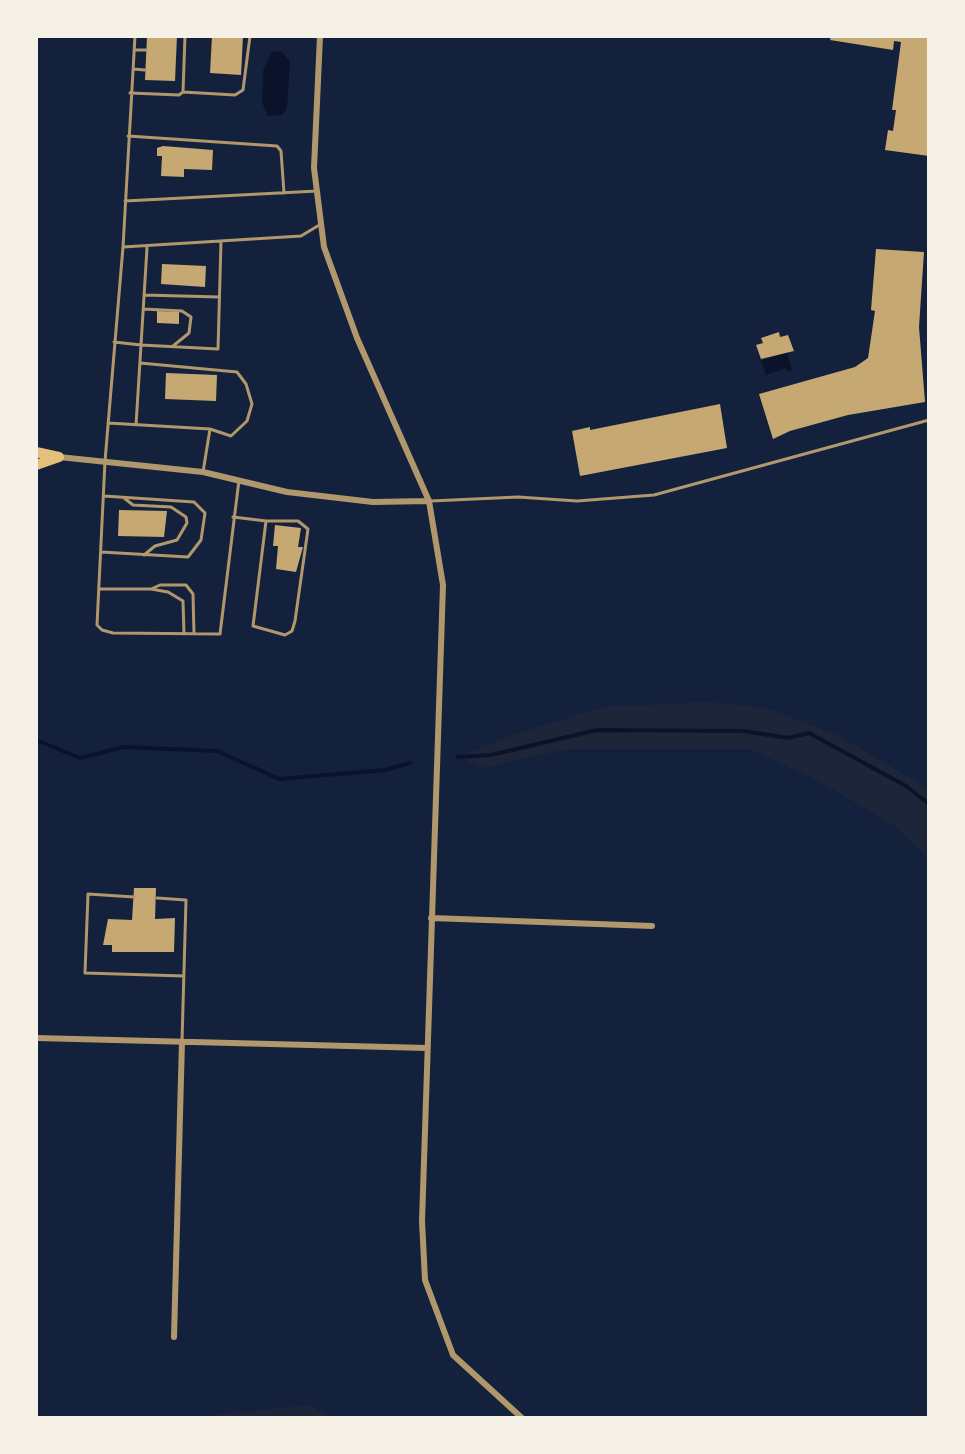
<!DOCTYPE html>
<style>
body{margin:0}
#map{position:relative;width:965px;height:1454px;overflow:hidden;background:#14213d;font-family:"PT Sans Narrow",sans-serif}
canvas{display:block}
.frame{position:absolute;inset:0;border:38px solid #f6f1e7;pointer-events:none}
</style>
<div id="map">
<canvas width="965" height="1454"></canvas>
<div class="frame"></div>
</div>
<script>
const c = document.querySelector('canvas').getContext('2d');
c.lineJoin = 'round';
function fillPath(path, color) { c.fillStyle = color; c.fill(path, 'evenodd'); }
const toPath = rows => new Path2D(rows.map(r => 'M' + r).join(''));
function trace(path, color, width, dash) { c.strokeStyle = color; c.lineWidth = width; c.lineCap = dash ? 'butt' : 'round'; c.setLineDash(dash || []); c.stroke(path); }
fillPath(toPath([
 [709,702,770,709,839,736,929,789,929,860,897,827,815,779,750,749,566,749,482,768,458,757,518,733,605,707],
 [309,1405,333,1418,188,1418]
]), '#1d2539');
fillPath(toPath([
 [281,51,290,61,287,108,282,115,268,116,262,103,263,71,272,52],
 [787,352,792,371,787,372,786,368,766,375,761,361]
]), '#0b132b');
trace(toPath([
 [36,740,80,758,124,747,217,751,279,779,385,770,410,763],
 [458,757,491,755,597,730,744,731,788,738,809,733,906,786,929,804]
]), '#0b132b', 4);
fillPath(toPath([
 [147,36,177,36,175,81,145,80],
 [212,36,243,36,241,75,210,73],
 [831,36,929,36,929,156,885,150,888,130,893,131,896,110,892,110,901,42,894,41,893,50,830,40],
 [163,146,213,150,212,170,184,169,184,177,161,176,162,156,157,156,157,148],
 [876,249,924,252,919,327,925,402,848,415,790,431,773,439,759,394,855,367,868,358,875,311,871,310],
 [162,264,206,266,205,287,161,284],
 [157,311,179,312,179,324,157,323],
 [779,332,780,337,788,335,794,351,761,359,756,345,763,343,761,338],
 [166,373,217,375,216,401,165,399],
 [720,404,727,448,580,476,572,431,590,427,590,430],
 [119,510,167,511,164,537,118,536],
 [275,525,301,528,298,547,303,547,296,572,276,569,278,546,273,546],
 [134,888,156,888,155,919,175,918,174,952,112,952,112,945,103,945,108,919,132,920]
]), '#c6a872');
trace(toPath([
 [134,50,146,50],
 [133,69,145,70],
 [183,92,235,95,243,90,250,36],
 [130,93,179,95,183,92,185,36],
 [128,136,277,146,281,151,284,193],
 [125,201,317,191],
 [123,247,135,36],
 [147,248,141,345,218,349,221,242],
 [144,295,219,297],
 [144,309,182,311,191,317,189,333,173,346],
 [114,342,141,345,136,425],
 [108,423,210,429,231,436,247,421,252,404,246,384,237,372,140,363],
 [203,472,210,429],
 [239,480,220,634,113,633,102,630,97,625,105,461,123,247,301,236,321,224],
 [124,498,133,505,171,507,186,517,187,523,177,540,155,546,144,555],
 [431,501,518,497,577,501,654,495,929,420],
 [233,517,266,521,253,626,285,635,292,631,295,621,308,529,298,521,266,521],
 [101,552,188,557,201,540,205,513,194,502,104,496],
 [99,589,151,589,160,585,186,585,193,594,194,634],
 [151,589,168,592,183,601,184,634],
 [134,897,88,894,85,973,184,976],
 [157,898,186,900,182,1041]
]), '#b1986c', 3);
trace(toPath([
 [320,36,314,168,324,247,357,338,429,501,443,585,422,1221,425,1280,453,1355,522,1418],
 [59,457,203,472,287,492,373,502,429,501],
 [431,918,652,926],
 [36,1038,427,1048],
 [174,1337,182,1041]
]), '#b1986c', 6);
trace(toPath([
 [36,452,59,457],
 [36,465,59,457]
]), '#e5c07b', 10);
</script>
